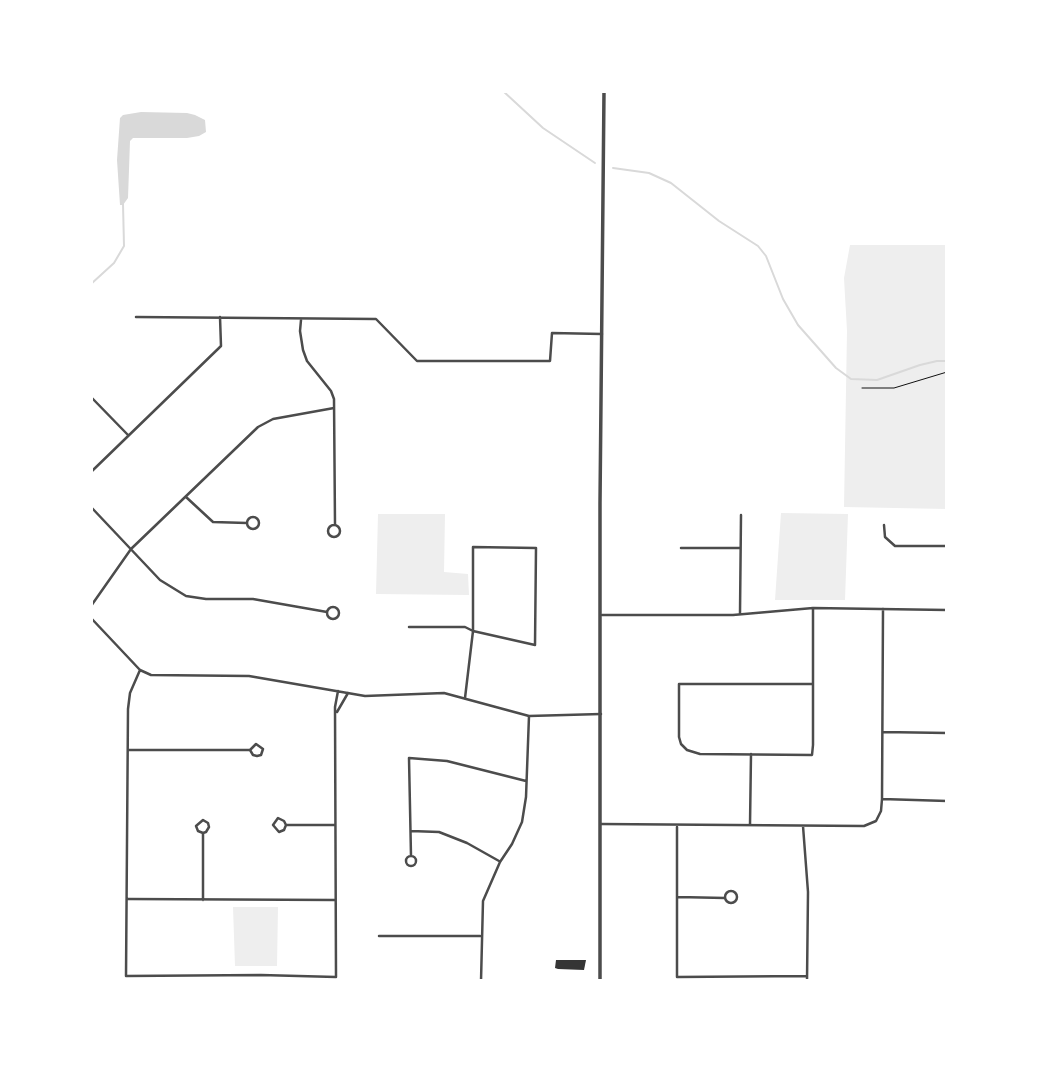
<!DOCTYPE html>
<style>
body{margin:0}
#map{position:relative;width:1038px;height:1072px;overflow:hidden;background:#fff;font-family:Barlow,sans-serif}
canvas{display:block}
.frame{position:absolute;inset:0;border:93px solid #fff;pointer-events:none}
</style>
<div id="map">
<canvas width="1038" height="1072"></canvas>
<div class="frame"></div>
</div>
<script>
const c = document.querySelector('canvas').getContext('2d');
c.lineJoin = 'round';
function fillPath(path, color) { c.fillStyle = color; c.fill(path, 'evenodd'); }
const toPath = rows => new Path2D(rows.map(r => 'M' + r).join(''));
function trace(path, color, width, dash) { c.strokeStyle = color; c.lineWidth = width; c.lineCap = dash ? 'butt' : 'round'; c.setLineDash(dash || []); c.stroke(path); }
fillPath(toPath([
 [850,245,947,245,947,509,844,507,847,331,844,278],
 [781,513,848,514,845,600,775,600],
 [378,514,445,514,444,572,468,574,469,595,376,594],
 [233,907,278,907,277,966,235,966]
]), '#eee');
fillPath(toPath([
 [141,112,187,113,195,115,205,120,206,132,199,136,187,138,133,138,130,141,128,198,123,205,120,205,117,160,120,118,123,115]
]), '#d9d9d9');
trace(toPath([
 [503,91,543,128,595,163],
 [613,168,649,173,671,183,719,221,758,246,766,256,783,299,798,325,836,368,851,379,877,380,920,365,937,361,947,361],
 [91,284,114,263,124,246,123,204]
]), '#d9d9d9', 2);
fillPath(toPath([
 [556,960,586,960,584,970,558,969,555,968]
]), '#353535');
trace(toPath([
 [862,388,894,388,947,372]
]), '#111', 1);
trace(toPath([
 [136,317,376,319,417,361,550,361,552,333,602,334],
 [301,320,300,331,303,350,307,361,331,391,334,399,335,525],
 [91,397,128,435],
 [91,472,221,346,220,317],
 [186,497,213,522,247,523],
 [91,507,160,580,186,596,206,599,253,599,327,612],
 '247 523a6 6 0 1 1 12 0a6 6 0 1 1-12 0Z',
 '328 531a6 6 0 1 1 12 0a6 6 0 1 1-12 0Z',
 [884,525,885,537,895,546,947,546],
 [681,548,739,548],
 [91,606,131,549,258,427,273,419,334,408],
 '327 613a6 6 0 1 1 12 0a6 6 0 1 1-12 0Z',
 [740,613,741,515],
 [602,615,733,615,813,608,947,610],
 [91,618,140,670,151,675,249,676,365,696,444,693,529,716,601,714],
 [409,627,465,627,473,631,535,645,536,548,473,547,473,631,465,698],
 [140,670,130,693,128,709,126,976,261,975,336,977,335,707,338,691],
 [813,684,679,684,679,737,681,744,687,750,700,754,812,755,813,745,813,608],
 [337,712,348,693],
 [883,732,947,733],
 [128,750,250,750,253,755,257,756,261,755,263,749,256,744,250,750],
 [882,799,947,801],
 [601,824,864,826,876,821,881,811,882,799,883,609],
 [286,825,284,830,279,832,273,825,278,818,284,821,286,825,335,825],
 [750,825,751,754],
 [803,826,808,892,807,981],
 [677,827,677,977,807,976],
 [411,831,439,832,467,843,499,861],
 [203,833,206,832,209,827,208,823,203,820,196,826,198,831,203,833,203,900],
 '406 861a5 5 0 1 1 10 0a5 5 0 1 1-10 0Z',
 [411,856,409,758,447,761,526,781],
 '725 897a6 6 0 1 1 12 0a6 6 0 1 1-12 0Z',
 [678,897,725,898],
 [128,899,335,900],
 [379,936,480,936],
 [481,981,483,901,500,862,512,844,522,822,526,797,529,716]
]), '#4c4c4c', 2.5);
trace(toPath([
 [600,981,600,503,604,91]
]), '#4c4c4c', 3.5);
</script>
